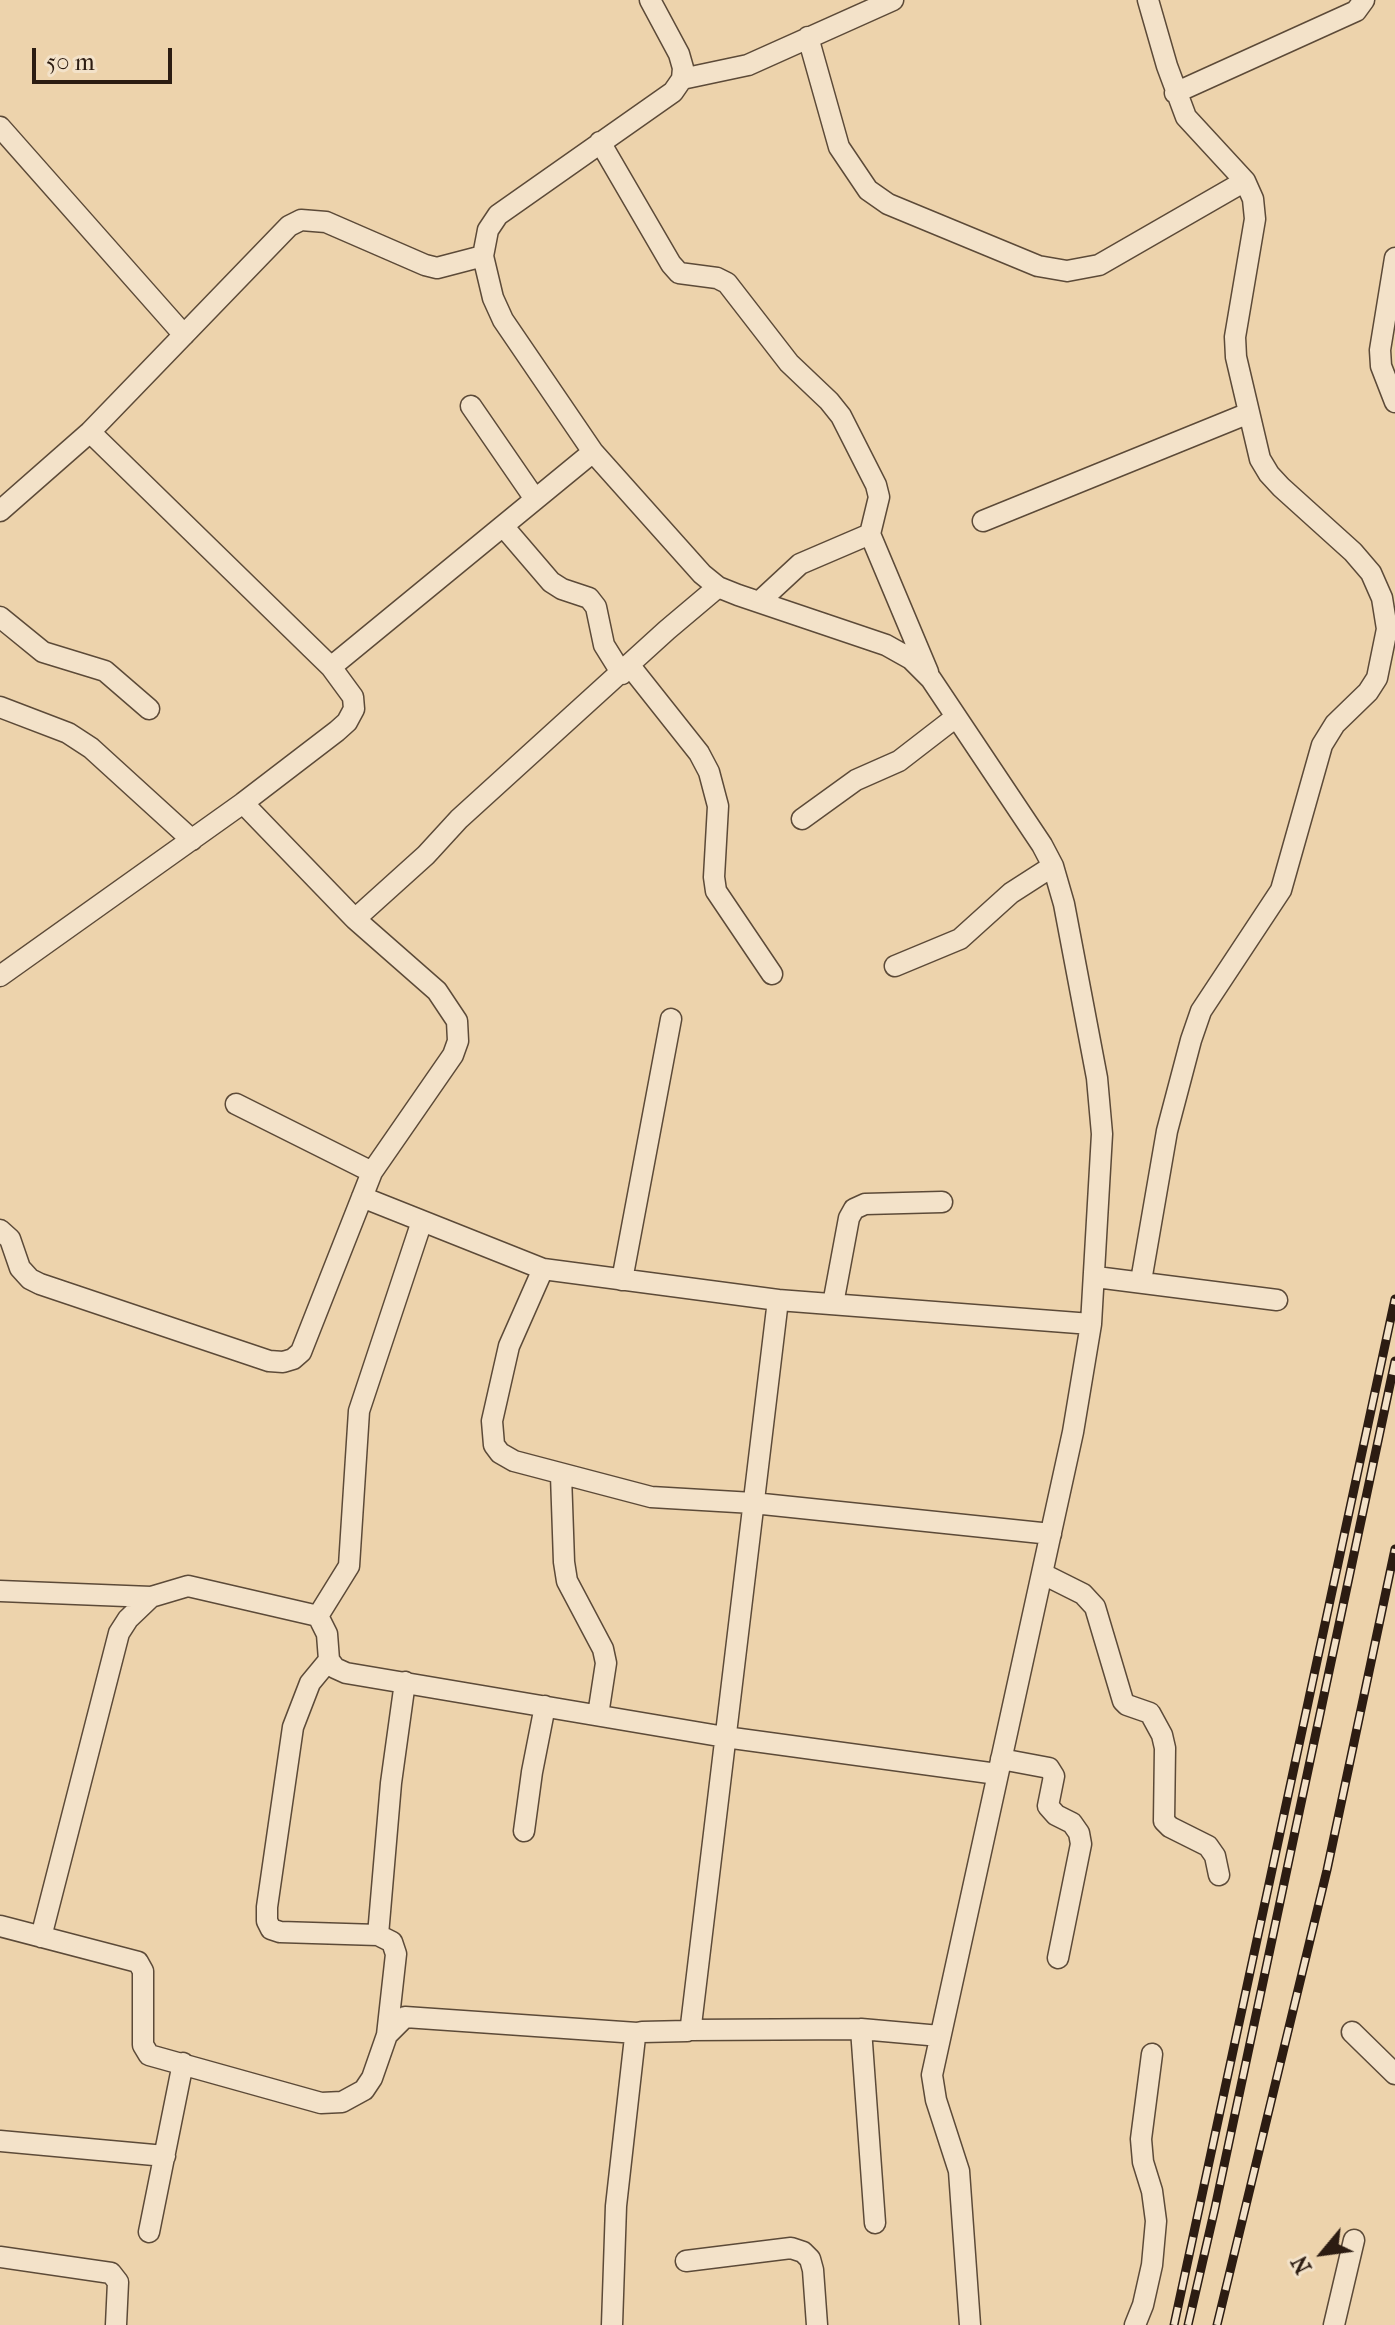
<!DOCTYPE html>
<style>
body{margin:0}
#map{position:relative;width:1395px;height:2325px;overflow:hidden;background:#edd3ac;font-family:"IM FELL French Canon",serif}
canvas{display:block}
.north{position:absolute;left:1283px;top:2213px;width:80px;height:80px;-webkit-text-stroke:6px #f3e2c9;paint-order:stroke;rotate:241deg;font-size:22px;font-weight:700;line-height:32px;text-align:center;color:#2c1c12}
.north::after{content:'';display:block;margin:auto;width:28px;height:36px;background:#2c1c12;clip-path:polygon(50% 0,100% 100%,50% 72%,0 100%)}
.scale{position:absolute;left:32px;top:48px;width:140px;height:36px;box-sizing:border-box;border:4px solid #2c1c12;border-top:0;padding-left:10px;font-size:24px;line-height:28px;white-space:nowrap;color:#2c1c12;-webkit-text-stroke:6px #f3e2c9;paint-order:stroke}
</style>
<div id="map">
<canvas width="1395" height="2325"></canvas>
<div class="north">N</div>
<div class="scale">50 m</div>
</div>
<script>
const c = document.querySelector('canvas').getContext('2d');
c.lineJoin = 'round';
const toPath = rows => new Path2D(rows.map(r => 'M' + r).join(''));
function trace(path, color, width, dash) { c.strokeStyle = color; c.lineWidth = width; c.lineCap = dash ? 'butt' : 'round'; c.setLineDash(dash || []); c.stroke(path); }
const minor = toPath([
 [650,0,679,54,683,68,682,79,673,92,498,215,488,230,483,256,493,298,503,320,593,452,702,574,718,587,738,595,886,645,911,659,931,679,1042,845,1053,866,1064,904,1097,1078,1102,1134,1091,1324,1073,1432,932,2075,936,2100,959,2171,970,2325],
 [808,37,839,147,868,190,888,204,1038,266,1067,271,1099,265,1245,181],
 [682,79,748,65,893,0],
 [1175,93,1356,11,1364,0],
 [0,127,184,335],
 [600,142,671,264,679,273,717,278,727,283,789,363,829,401,841,416,876,485,879,497,870,534,928,672],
 [1395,258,1380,350,1381,366,1395,402],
 [471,406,535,499],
 [0,511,90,432,289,226,301,220,326,222,425,265,437,268,483,256],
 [983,521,1249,413],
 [503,526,551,582,562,589,589,598,596,607,604,645,622,674],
 [759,602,800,564,870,534],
 [0,617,43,652,105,671,149,709],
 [630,666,699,753,709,772,718,806,714,877,716,891,772,974],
 [331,667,593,452],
 [0,707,68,733,91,748,192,840],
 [802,819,856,780,899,761,956,717],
 [355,919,426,855,459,819,667,630,718,587],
 [895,966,960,939,1011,893,1053,866],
 [0,976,243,803,337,731,347,722,354,709,353,697,331,667,90,432],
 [236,1104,372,1172],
 [362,1197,543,1269,778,1300],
 [0,1230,10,1239,20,1268,30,1279,40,1284,269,1361,283,1362,293,1359,301,1352,372,1172,453,1055,458,1041,457,1021,437,991,355,919,243,803],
 [543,1269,509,1346,492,1421,494,1445,500,1453,514,1461,651,1497,753,1503,1051,1534],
 [1096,1277,1277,1300],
 [622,1280,671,1019],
 [1141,1281,1167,1131,1191,1040,1201,1011,1281,890,1322,745,1335,724,1368,692,1377,678,1387,629,1382,598,1371,573,1353,552,1281,487,1269,474,1260,459,1236,357,1235,337,1255,219,1253,199,1245,181,1186,117,1167,66,1148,0],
 [833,1304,849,1218,854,1209,865,1204,942,1202],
 [561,1475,564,1562,567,1581,603,1649,606,1663,598,1715],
 [1043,1574,1083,1594,1095,1607,1123,1701,1127,1705,1150,1713,1162,1735,1165,1748,1164,1821,1170,1827,1208,1846,1215,1856,1219,1875],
 [0,1591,151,1597],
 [318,1616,349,1566,359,1411,422,1221],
 [329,1660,310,1683,293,1727,267,1907,267,1921,271,1929,280,1932,378,1935,392,1942,396,1954,387,2035],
 [1001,1759,1049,1768,1054,1776,1048,1806,1056,1815,1072,1823,1079,1833,1081,1844,1058,1958],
 [524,1831,532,1772,545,1706],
 [0,1926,138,1962,143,1971,143,2045,149,2055,321,2103,342,2102,364,2090,372,2078,387,2035,405,2017,637,2033],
 [378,1935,391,1783,405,1682],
 [41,1937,119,1633,128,1619,151,1597,188,1586,318,1616,327,1634,329,1660,335,1668,346,1673,725,1737,997,1774],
 [861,2029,875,2223],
 [690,2030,861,2029,940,2036],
 [1352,2032,1395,2074],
 [0,2141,165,2156],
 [149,2232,183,2063],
 [0,2257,111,2273,118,2282,116,2325],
 [686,2261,791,2248,803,2252,810,2259,813,2270,817,2325],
 [612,2325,616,2206,635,2037,637,2033,642,2032,687,2031,691,2025,778,1300,1091,1324],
 [1135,2325,1143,2305,1152,2265,1156,2221,1152,2191,1143,2162,1141,2139,1152,2054],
 [1334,2325,1354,2240]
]);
trace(minor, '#5c4a38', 23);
trace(minor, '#f3e2c9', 20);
const rail = toPath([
 [1174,2325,1395,1299],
 [1188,2325,1215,2208,1395,1361],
 [1217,2325,1327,1870,1395,1549]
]);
trace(rail, '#2c1c12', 9);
trace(rail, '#f3e2c9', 6, [18]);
</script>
